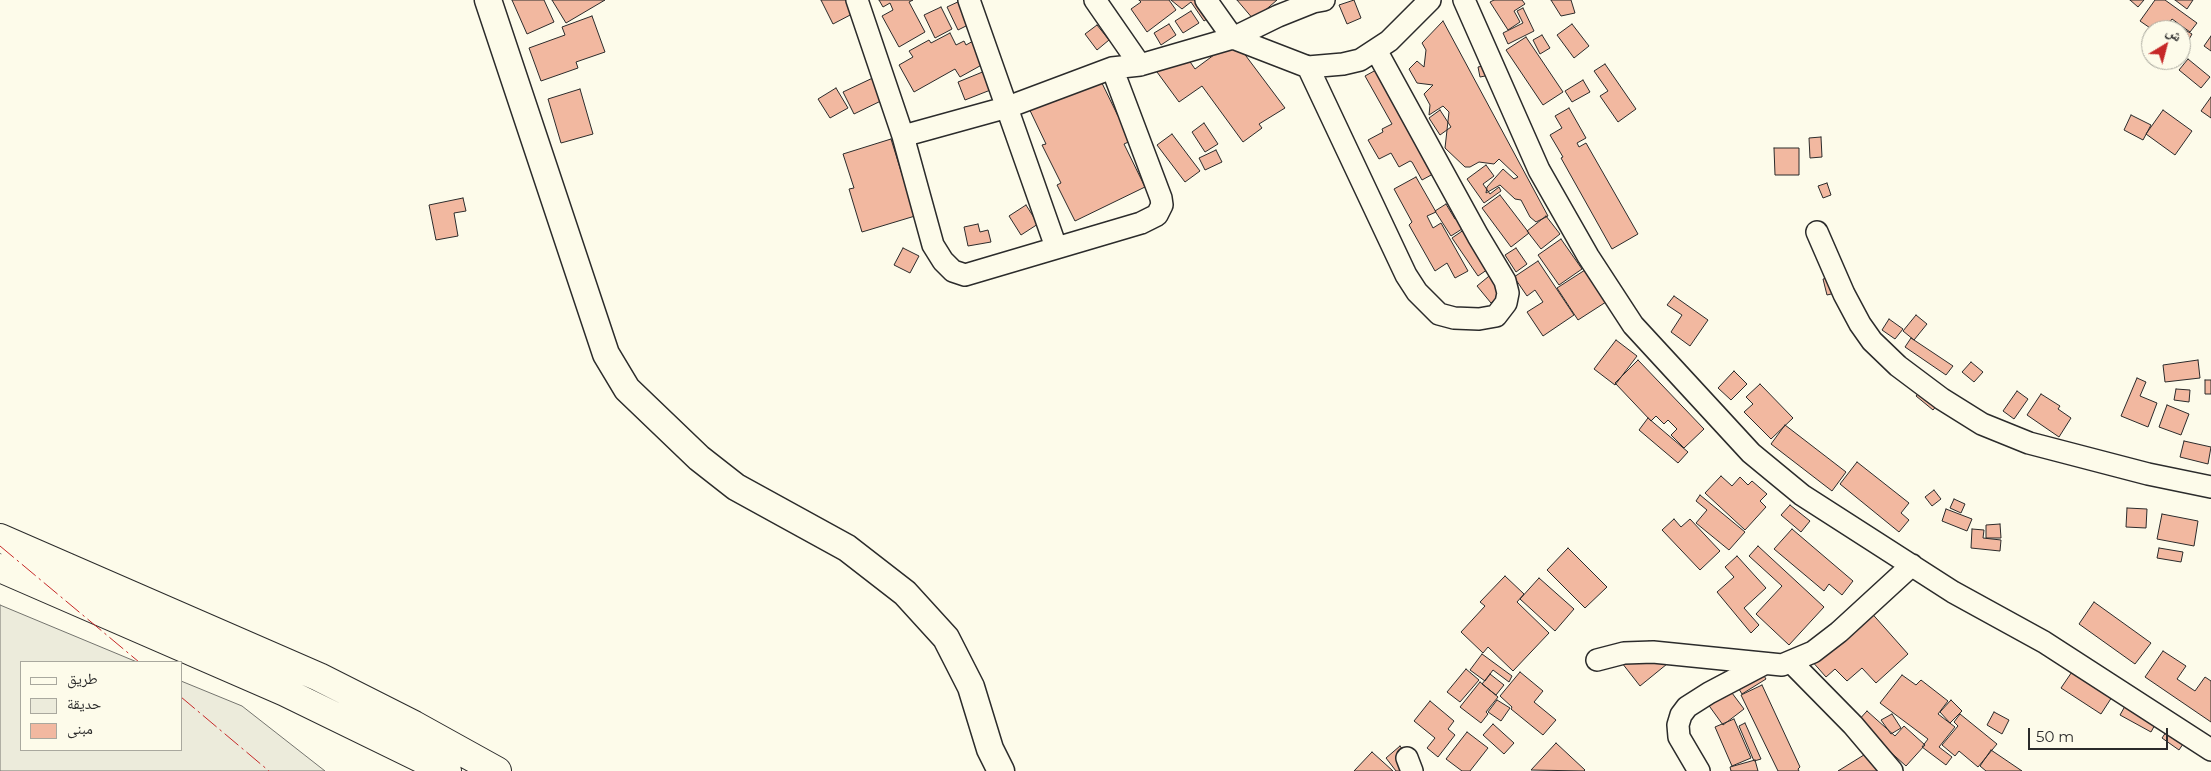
<!DOCTYPE html>
<meta charset="utf-8">
<style>
body{margin:0}
#map{position:relative;width:2211px;height:771px;overflow:hidden;background:#fdfbea;font-family:Montserrat,"Noto Naskh Arabic",sans-serif}
canvas{display:block}
.legend{position:absolute;left:20px;top:661px;width:162px;height:90px;box-sizing:border-box;background:#fdfbea;border:1px solid #a9a89e;margin:0;padding:6px 9px;list-style:none;font-size:15px;color:#2b2b2b}
.legend li{display:flex;align-items:center;gap:10px;height:25px}
.legend b{width:25px;border:1px solid #a9a89e}
.north{position:absolute;left:2141px;top:20px;width:50px;height:50px;box-sizing:border-box;background:#fdfbea;border:1px solid #a9a89e;border-radius:50%;rotate:37deg;font-size:14px;font-weight:700;line-height:20px;text-align:center;color:#2b2b2b}
.north::after{content:'';display:block;margin:auto;width:18px;height:22px;background:#c62828;clip-path:polygon(50% 0,100% 100%,50% 72%,0 100%)}
.scale{position:absolute;left:2028px;top:728px;width:140px;height:22px;box-sizing:border-box;border:2px solid #2b2b2b;border-top:0;padding-left:6px;font-size:15px;line-height:18px;white-space:nowrap;color:#2b2b2b;-webkit-text-stroke:4px #fdfbea;paint-order:stroke}
</style>
<div id="map">
<canvas width="2211" height="771"></canvas>
<ul class="legend">
<li><b style="height:6px;background:#fdfbea"></b>طريق</li>
<li><b style="height:14px;background:#ecebdb"></b>حديقة</li>
<li><b style="height:14px;background:#f2b8a0"></b>مبنى</li>
</ul>
<div class="north">ش</div>
<div class="scale">50 m</div>
</div>
<script>
const c = document.querySelector('canvas').getContext('2d');
c.lineJoin = 'round';
function fillPath(path, color) { c.fillStyle = color; c.fill(path, 'evenodd'); }
const toPath = rows => new Path2D(rows.map(r => 'M' + r).join(''));
function trace(path, color, width, dash) { c.strokeStyle = color; c.lineWidth = width; c.lineCap = dash ? 'butt' : 'round'; c.setLineDash(dash || []); c.stroke(path); }
const green = toPath([
 [0,605,137,662,21,662,21,750,181,750,181,681,242,706,325,771,0,771,0,605]
]);
fillPath(green, '#ecebdb');
trace(green, '#74746e', 1);
const building = toPath([
 [512,0,544,0,554,22,527,34,512,0],
 [552,0,605,0,566,23,552,0],
 [821,0,847,0,854,13,833,24,821,0],
 [879,0,913,0,909,2,925,32,899,47,882,16,893,10,890,3,883,7,879,0],
 [962,0,974,22,958,30,947,7,962,0],
 [1139,0,1169,0,1176,10,1147,32,1131,9,1141,2,1139,0],
 [1171,0,1210,0,1216,13,1204,21,1191,2,1182,9,1171,0],
 [1237,0,1277,0,1254,20,1237,0],
 [1354,0,1361,18,1347,24,1339,5,1354,0],
 [1494,0,1522,0,1525,4,1514,11,1520,22,1508,30,1490,2,1494,0],
 [1551,0,1571,0,1575,13,1561,16,1551,0],
 [2130,0,2144,0,2138,7,2130,0],
 [2155,0,2165,0,2197,23,2190,32,2172,19,2164,30,2153,30,2140,21,2155,0],
 [2175,0,2193,0,2187,9,2175,0],
 [941,7,952,29,935,38,924,15,941,7],
 [1523,8,1534,31,1508,44,1503,33,1523,23,1517,11,1523,8],
 [1191,11,1199,23,1183,33,1175,21,1191,11],
 [592,16,605,52,576,62,578,68,541,81,529,48,565,35,562,27,592,16],
 [1443,21,1548,216,1536,222,1530,217,1521,200,1515,199,1500,185,1486,193,1487,187,1503,169,1514,179,1518,177,1499,159,1494,164,1479,162,1470,167,1465,167,1445,148,1449,112,1443,106,1429,115,1430,105,1424,94,1433,85,1417,83,1409,69,1417,61,1424,67,1426,50,1422,43,1443,21],
 [2171,22,2192,34,2182,52,2181,30,2166,30,2171,22],
 [1169,24,1176,35,1161,45,1154,33,1169,24],
 [1572,24,1589,46,1574,58,1557,35,1572,24],
 [1097,25,1109,40,1097,50,1085,34,1097,25],
 [950,33,956,45,964,41,966,45,975,40,987,62,960,77,955,69,914,92,899,65,913,57,909,51,929,40,931,43,950,33],
 [1542,35,1550,48,1540,54,1533,40,1542,35],
 [2211,36,2211,51,2204,46,2211,36],
 [1526,37,1563,92,1543,105,1506,50,1526,37],
 [1237,44,1285,108,1259,124,1262,128,1243,142,1202,86,1179,102,1157,72,1184,53,1195,69,1226,46,1237,44],
 [2188,59,2210,77,2201,88,2179,70,2188,59],
 [1387,64,1433,174,1422,180,1412,162,1410,161,1399,167,1391,153,1379,159,1368,140,1383,132,1382,129,1392,124,1365,76,1387,64],
 [1605,64,1636,109,1618,122,1600,96,1608,91,1594,71,1605,64],
 [1488,65,1490,75,1480,77,1478,67,1488,65],
 [985,71,993,89,965,100,958,82,985,71],
 [877,76,887,98,854,114,843,92,877,76],
 [1099,77,1118,116,1122,114,1135,139,1124,144,1145,187,1075,221,1057,185,1061,183,1042,145,1046,144,1025,100,1099,77],
 [1583,80,1590,92,1572,102,1565,91,1583,80],
 [836,88,848,108,830,118,818,99,836,88],
 [580,89,593,134,561,143,548,99,580,89],
 [2211,97,2211,118,2201,111,2211,97],
 [1569,108,1586,138,1577,143,1579,147,1586,143,1638,234,1612,249,1561,158,1563,157,1550,135,1562,128,1555,116,1569,108],
 [1440,110,1451,127,1440,135,1429,118,1440,110],
 [2163,110,2192,131,2175,155,2146,134,2163,110],
 [2131,115,2151,125,2143,140,2124,130,2131,115],
 [1204,123,1218,144,1205,152,1192,132,1204,123],
 [1172,134,1200,171,1185,182,1157,145,1172,134],
 [1821,137,1822,157,1810,158,1809,138,1821,137],
 [891,139,915,216,862,232,849,189,854,188,843,154,891,139],
 [1774,148,1799,148,1799,175,1775,175,1774,148],
 [1216,150,1222,162,1205,170,1199,158,1216,150],
 [1486,165,1494,176,1483,184,1490,194,1499,187,1501,191,1484,203,1467,179,1486,165],
 [1416,177,1436,212,1427,216,1433,228,1441,223,1468,271,1455,278,1447,263,1435,271,1409,225,1412,222,1394,189,1416,177],
 [1827,183,1831,195,1823,198,1818,186,1827,183],
 [1500,195,1529,233,1511,247,1482,208,1500,195],
 [463,198,466,211,454,213,458,236,436,240,429,205,463,198],
 [1446,204,1455,219,1467,212,1473,222,1451,236,1435,211,1446,204],
 [1026,205,1038,224,1021,235,1009,216,1026,205],
 [1546,216,1560,234,1541,249,1527,231,1546,216],
 [978,224,980,232,988,230,991,242,968,246,964,227,978,224],
 [1471,225,1497,263,1478,276,1452,238,1471,225],
 [1561,239,1582,269,1559,285,1538,255,1561,239],
 [903,248,919,256,910,273,894,265,903,248],
 [1516,248,1527,264,1516,272,1505,255,1516,248],
 [1538,261,1574,315,1543,336,1527,312,1543,302,1535,290,1527,296,1514,277,1538,261],
 [1585,270,1606,302,1578,320,1557,288,1585,270],
 [1494,272,1507,289,1491,303,1477,286,1494,272],
 [1840,275,1844,291,1827,295,1823,279,1840,275],
 [1674,296,1708,320,1690,346,1671,332,1682,315,1667,305,1674,296],
 [1916,315,1927,324,1914,340,1903,331,1916,315],
 [1889,319,1903,329,1895,339,1882,330,1889,319],
 [1911,338,1953,366,1946,375,1905,347,1911,338],
 [1616,340,1637,356,1615,385,1594,369,1616,340],
 [1638,360,1704,429,1684,448,1671,435,1677,429,1668,420,1664,424,1656,416,1651,421,1615,383,1638,360],
 [2198,360,2200,378,2165,382,2163,365,2198,360],
 [1971,362,1983,372,1974,382,1962,372,1971,362],
 [1734,371,1747,384,1731,400,1718,388,1734,371],
 [2137,378,2146,382,2140,396,2157,403,2148,427,2121,416,2137,378],
 [2205,380,2211,380,2211,394,2205,394,2205,380],
 [1927,383,1944,397,1933,410,1916,396,1927,383],
 [1760,384,1793,418,1771,439,1744,412,1753,404,1746,397,1760,384],
 [2176,389,2190,390,2189,402,2174,400,2176,389],
 [2017,391,2028,399,2014,419,2003,411,2017,391],
 [2041,394,2060,406,2058,409,2071,418,2059,437,2027,415,2041,394],
 [2167,405,2189,414,2181,435,2159,427,2167,405],
 [1648,418,1688,452,1678,463,1639,430,1648,418],
 [1785,425,1846,472,1832,491,1771,444,1785,425],
 [2184,441,2211,447,2208,464,2180,457,2184,441],
 [1857,462,1909,503,1901,513,1909,520,1899,532,1840,484,1857,462],
 [1721,476,1732,486,1740,477,1748,485,1752,481,1767,494,1760,501,1766,507,1745,530,1705,493,1721,476],
 [1934,490,1941,499,1932,506,1925,497,1934,490],
 [1700,495,1745,532,1729,550,1696,523,1707,510,1696,501,1700,495],
 [1954,499,1965,504,1961,513,1950,508,1954,499],
 [1790,505,1810,521,1801,532,1781,515,1790,505],
 [2127,508,2147,509,2146,528,2126,527,2127,508],
 [1946,509,1972,519,1967,531,1942,521,1946,509],
 [2162,514,2198,521,2194,546,2157,539,2162,514],
 [1674,519,1681,527,1690,519,1720,551,1700,570,1662,530,1674,519],
 [2000,524,2001,538,1986,538,1986,525,2000,524],
 [1792,529,1853,581,1842,595,1829,584,1824,591,1774,549,1792,529],
 [1972,529,1984,530,1983,538,2001,540,2000,551,1971,548,1972,529],
 [1758,546,1824,607,1789,645,1756,614,1782,586,1749,556,1758,546],
 [1568,548,1607,587,1585,608,1547,570,1568,548],
 [2159,548,2183,552,2181,562,2157,558,2159,548],
 [1737,556,1766,588,1744,608,1759,625,1751,633,1717,592,1734,577,1725,567,1737,556],
 [1505,576,1524,594,1517,602,1549,633,1513,671,1488,647,1483,653,1461,632,1485,606,1480,602,1505,576],
 [1539,578,1574,609,1555,631,1520,599,1539,578],
 [1860,600,1908,654,1876,683,1862,668,1847,681,1835,669,1826,677,1803,651,1860,600],
 [2094,602,2151,643,2135,664,2079,624,2094,602],
 [1649,641,1667,664,1640,686,1622,663,1649,641],
 [2163,651,2186,666,2177,679,2195,691,2205,677,2211,681,2211,722,2145,677,2163,651],
 [1482,654,1512,676,1509,682,1493,670,1485,681,1470,670,1482,654],
 [2082,657,2121,683,2101,714,2061,688,2082,657],
 [1466,669,1479,680,1460,702,1447,692,1466,669],
 [1761,671,1766,679,1742,694,1737,686,1761,671],
 [1520,672,1543,691,1534,702,1556,720,1543,735,1511,709,1512,707,1500,696,1520,672],
 [1490,674,1504,685,1496,695,1482,684,1490,674],
 [1902,675,1916,685,1921,680,1948,701,1938,714,1955,727,1939,747,1952,757,1946,765,1922,747,1928,739,1880,703,1902,675],
 [1723,681,1744,709,1723,725,1702,696,1723,681],
 [1480,682,1498,697,1486,712,1488,714,1481,723,1460,707,1480,682],
 [1762,685,1800,767,1798,769,1799,771,1778,771,1741,695,1762,685],
 [2133,692,2164,708,2151,732,2120,715,2133,692],
 [1497,700,1510,708,1501,721,1488,712,1497,700],
 [1951,700,1962,711,1950,723,1940,712,1951,700],
 [1430,701,1454,721,1448,729,1455,735,1438,757,1427,748,1435,738,1414,721,1430,701],
 [1867,711,1895,736,1904,726,1925,745,1906,766,1857,722,1867,711],
 [1994,712,2009,720,2002,734,1987,725,1994,712],
 [1892,714,1901,728,1891,734,1881,720,1892,714],
 [1960,714,1997,744,1978,767,1959,751,1955,756,1942,745,1958,726,1954,722,1960,714],
 [2177,716,2185,741,2179,750,2162,738,2177,716],
 [1734,719,1751,758,1732,766,1715,727,1734,719],
 [1745,723,1761,759,1754,761,1739,726,1745,723],
 [1493,724,1514,743,1504,754,1483,735,1493,724],
 [1467,732,1488,748,1470,771,1462,771,1446,759,1467,732],
 [1556,743,1585,770,1584,771,1531,770,1556,743],
 [1400,746,1417,769,1415,771,1396,771,1386,758,1400,746],
 [1872,750,1885,771,1838,771,1872,750],
 [1991,750,2022,771,1986,771,1980,766,1991,750],
 [1372,752,1393,771,1354,771,1372,752],
 [1755,760,1758,771,1731,771,1730,767,1755,760]
]);
fillPath(building, '#f2b8a0');
trace(building, '#2b2b2b', 1);
const minor = toPath([
 [857,0,903,136,933,245,943,261,953,271,965,275,1141,223,1157,215,1162,205,1161,198,1112,68],
 [969,0,1056,247],
 [1095,0,1140,65],
 [1206,0,1233,38,1308,67,1343,64,1360,60,1389,41,1430,0],
 [1464,0,1539,170,1588,256,1633,325,1751,453,1802,495,1953,592,2044,642,2211,750],
 [1308,67,1406,275,1417,292,1439,314,1454,318,1479,319,1496,316,1506,303,1508,293,1505,281,1478,236,1376,50],
 [903,136,1008,107,1112,68,1140,65,1233,38,1278,16,1313,2,1324,0],
 [1817,232,1844,294,1860,324,1872,341,1898,366,1942,399,1982,424,2029,443,2148,474,2211,487],
 [1597,660,1624,653,1653,652,1782,665,1813,652,1839,632,1912,565],
 [1791,662,1853,725,1892,771],
 [1407,758,1412,771],
 [1699,771,1679,737,1678,725,1681,715,1687,707,1709,693,1764,664]
]);
const major = toPath([
 [488,0,606,354,627,389,699,458,736,487,847,548,905,593,946,638,971,687,990,749,1001,771]
]);
const highway = toPath([
 [0,538,319,677,414,725,497,771],
 [0,568,285,692,447,771]
]);
trace(minor, '#2b2b2b', 24);
trace(major, '#2b2b2b', 29);
trace(highway, '#2b2b2b', 30);
trace(minor, '#fdfbea', 21);
trace(major, '#fdfbea', 26);
trace(highway, '#fdfbea', 28);
trace(toPath([
 [0,546,139,662],
 [181,697,269,771]
]), '#c62828', 1, [18, 4, 2.5, 4]);
</script>
